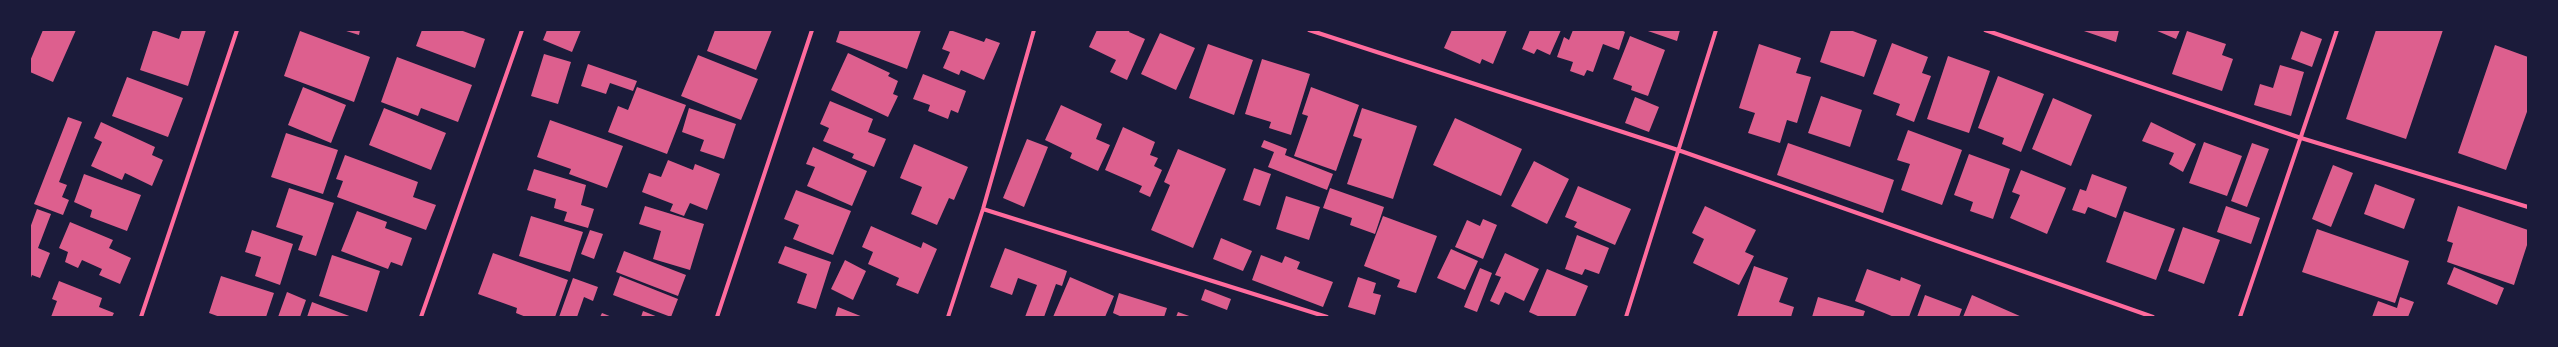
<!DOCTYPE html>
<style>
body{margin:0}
#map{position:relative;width:2558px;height:347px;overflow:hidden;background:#1b1b3a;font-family:Quicksand,sans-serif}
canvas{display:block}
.frame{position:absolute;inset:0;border:31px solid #1b1b3a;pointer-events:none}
</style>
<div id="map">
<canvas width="2558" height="347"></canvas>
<div class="frame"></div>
</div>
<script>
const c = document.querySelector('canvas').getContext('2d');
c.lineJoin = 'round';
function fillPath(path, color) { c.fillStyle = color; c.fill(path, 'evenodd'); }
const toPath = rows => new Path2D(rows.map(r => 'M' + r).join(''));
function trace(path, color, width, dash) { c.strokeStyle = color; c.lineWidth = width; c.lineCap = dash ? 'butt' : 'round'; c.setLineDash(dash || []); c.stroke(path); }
fillPath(toPath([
 [43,30,76,30,53,82,30,72,30,61],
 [153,30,179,39,182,30,206,30,188,86,140,70],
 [343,30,360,30,359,35],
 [422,30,460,30,485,39,475,68,416,46],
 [547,30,581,30,572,52,543,40],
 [715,30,772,30,756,70,707,51],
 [840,30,921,30,907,69,836,42],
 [950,30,984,42,986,38,1000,43,984,80,961,70,959,75,943,68,950,52,942,49],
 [1097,30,1130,30,1129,32,1145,39,1127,80,1110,72,1116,60,1089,47],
 [1452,30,1507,30,1493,64,1482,59,1480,64,1444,48],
 [1530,30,1561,30,1550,55,1537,49,1534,54,1522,49],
 [1573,30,1621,30,1625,32,1619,50,1603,44,1593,72,1587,70,1584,76,1570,71,1573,62,1557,57,1564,37,1569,40],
 [1645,30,1680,30,1677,41],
 [1831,30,1850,30,1877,40,1864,77,1820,62],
 [2081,30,2119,30,2116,42],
 [2155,30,2180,30,2176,39],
 [2376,30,2443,30,2406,139,2346,119],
 [300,31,370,57,354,102,284,76],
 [2187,31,2226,44,2222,55,2233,59,2222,91,2172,74],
 [2301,31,2322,39,2312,67,2291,59],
 [1160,33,1195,48,1176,90,1141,74],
 [1630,36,1665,50,1648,96,1631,90,1632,86,1613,79],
 [1892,43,1928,57,1922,73,1931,76,1914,122,1896,115,1900,104,1873,94],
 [1208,44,1253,60,1234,115,1189,98],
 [1759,44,1801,58,1796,73,1811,77,1797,123,1787,120,1780,143,1748,133,1755,113,1739,108],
 [2495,45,2528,57,2528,109,2506,170,2458,153],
 [848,53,890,73,888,76,898,81,893,94,898,96,888,117,831,90],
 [544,54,571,62,558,104,531,96],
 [698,55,758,79,741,120,681,96],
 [1948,56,1990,71,1969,133,1927,119],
 [397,57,472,85,458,122,421,108,418,116,381,102],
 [1262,59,1310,74,1291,135,1269,128,1271,122,1245,114],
 [588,64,637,81,633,91,610,83,606,94,581,86],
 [2280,65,2304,72,2291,116,2254,105,2260,84,2273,88],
 [923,74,966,91,958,113,951,110,948,119,928,111,930,105,913,99],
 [1998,76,2044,94,2021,152,2002,144,2004,138,1978,128],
 [127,77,183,98,168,137,112,116],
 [303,87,346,105,331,143,288,125],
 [637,87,686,105,667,154,608,132,618,106,628,110],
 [1311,87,1359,105,1336,171,1294,156,1308,116,1302,114],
 [1821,96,1862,110,1850,147,1808,133],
 [1635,97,1659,107,1649,132,1625,123],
 [2053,98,2092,115,2071,166,2032,149],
 [830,101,873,119,868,132,886,139,874,167,852,158,854,154,823,141,829,128,820,124],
 [1061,105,1102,124,1096,139,1110,145,1098,171,1070,158,1072,153,1045,140],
 [384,108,446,133,431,170,369,145],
 [689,108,736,124,724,159,700,151,704,140,682,132],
 [1362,108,1417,126,1393,199,1347,184,1362,139,1353,136],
 [68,117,82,122,59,182,67,185,62,197,69,200,63,215,34,204],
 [1455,118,1522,149,1501,196,1433,165],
 [550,120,623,146,607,188,569,174,571,169,537,157],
 [101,122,155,147,152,155,163,160,152,186,125,173,122,180,91,166,102,142,94,138],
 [2151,122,2196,144,2183,172,2169,164,2174,153,2142,141],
 [1123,127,1155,142,1150,155,1158,158,1154,166,1162,170,1150,197,1139,192,1142,186,1105,170],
 [1908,130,1962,150,1942,205,1901,190,1910,164,1897,160],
 [286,133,338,150,323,194,271,177],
 [1027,139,1048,147,1024,207,1003,198],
 [1264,140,1287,149,1285,155,1333,174,1327,190,1268,167,1274,152,1261,147],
 [2204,142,2242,156,2227,196,2189,183],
 [1788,143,1894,180,1883,213,1777,175],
 [2252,143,2269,149,2247,207,2231,201],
 [914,144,968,167,954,200,949,198,937,225,911,214,922,187,900,178],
 [813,147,867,171,852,206,807,186,815,167,806,164],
 [1178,149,1226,169,1193,248,1151,230,1170,185,1164,182],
 [1969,154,2010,169,1993,219,1970,211,1973,202,1954,195],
 [345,155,418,182,413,197,436,205,426,230,337,197,343,181,336,179],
 [668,160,693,170,695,164,720,174,707,210,690,203,684,216,670,211,673,204,642,192,649,173,661,177],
 [1534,161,1569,179,1547,224,1511,206],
 [2333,165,2353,173,2331,227,2312,219],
 [1254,168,1271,174,1260,206,1243,200],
 [534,169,586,185,581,205,594,209,588,228,564,221,567,212,554,208,556,199,527,190],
 [2021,170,2066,188,2047,234,2010,218,2020,195,2012,192],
 [84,174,141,195,127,231,90,217,92,210,74,202],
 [2092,174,2127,187,2116,218,2088,207,2085,214,2072,210,2080,189,2086,191],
 [2375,184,2415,199,2404,229,2364,214],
 [1578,186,1631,209,1615,245,1574,227,1577,222,1565,217],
 [289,188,334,203,316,256,298,250,303,236,276,227],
 [1330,188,1384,207,1375,234,1350,225,1352,218,1323,208],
 [796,190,851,211,833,255,793,239,799,225,784,219],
 [1286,196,1320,207,1309,240,1276,229],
 [645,206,704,224,690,270,653,259,661,231,639,224],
 [1705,206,1756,230,1745,252,1754,256,1739,285,1693,263,1704,239,1692,233],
 [2226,206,2260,218,2251,244,2217,232],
 [2458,206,2528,230,2528,242,2514,285,2447,262,2453,243,2447,241],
 [37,209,51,214,38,248,50,253,40,278,32,275,30,280,30,228],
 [357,211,387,222,385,228,412,238,402,266,391,262,388,269,341,251],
 [2124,211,2175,229,2156,280,2106,262],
 [531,216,583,232,570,272,519,256],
 [1383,216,1437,236,1416,293,1397,287,1400,280,1364,266],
 [1483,219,1497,225,1483,259,1455,247,1467,220,1480,226],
 [70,222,113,240,109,248,131,258,120,284,99,275,102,269,82,260,78,268,65,262,68,252,59,248],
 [871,226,921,248,923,242,937,249,918,294,896,285,899,278,868,264,873,252,862,247],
 [2183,227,2220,240,2204,284,2168,271],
 [2317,229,2409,261,2395,303,2302,272],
 [252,230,293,244,280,285,255,276,261,257,245,252],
 [590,230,603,234,594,259,581,254],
 [1577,235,1609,248,1599,274,1585,269,1582,275,1565,269],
 [1221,238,1252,251,1243,271,1213,259],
 [785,246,831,262,816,309,797,303,807,274,778,263],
 [1005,248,1067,271,1062,286,1056,284,1044,317,1025,317,1037,285,1018,278,1012,295,990,287],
 [1451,249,1478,261,1465,290,1437,278],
 [624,251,686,275,678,296,616,272],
 [493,253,568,280,555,317,526,317,516,313,517,308,478,294],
 [1505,253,1539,269,1524,301,1505,292,1499,305,1490,301,1501,277,1495,275],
 [332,255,380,271,367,312,319,296],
 [1261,255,1282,263,1285,256,1300,262,1297,269,1333,282,1323,307,1252,280],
 [845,260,866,271,853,300,831,289],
 [1754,266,1788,278,1779,302,1794,307,1791,317,1737,317],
 [2454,267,2504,288,2497,305,2447,284],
 [1480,268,1492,273,1477,312,1464,307],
 [1547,269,1588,286,1575,317,1540,317,1529,312],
 [1867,269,1900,281,1901,277,1921,285,1909,317,1894,317,1855,301],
 [221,276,274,293,266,317,220,317,209,313],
 [620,276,678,299,671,317,613,295],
 [1070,277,1114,296,1105,317,1053,317],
 [1358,277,1376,283,1373,293,1381,295,1375,315,1348,307],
 [573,278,598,287,593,301,584,297,577,317,559,317],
 [59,281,102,298,99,307,114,313,112,317,51,317,57,301,52,299],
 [1205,289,1231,299,1227,310,1201,300],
 [287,292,306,300,300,317,278,317],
 [1119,293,1167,308,1164,317,1122,317,1113,313],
 [1925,295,1962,309,1959,317,1917,317],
 [1972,295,2022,317,1963,317],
 [1818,297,1865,311,1863,317,1812,317],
 [2400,297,2414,302,2408,317,2372,317,2378,301,2397,308],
 [312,302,352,317,307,317],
 [838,307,863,317,835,317],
 [643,311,658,317,641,317],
 [1178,312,1192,317,1176,317],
 [602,313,612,317,600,317]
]), '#dd5f8e');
trace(toPath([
 [1309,30,1678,150,2153,317],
 [1985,30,2301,138,2528,207],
 [983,209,1327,317],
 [141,317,237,30],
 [421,317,522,30],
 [717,317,812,30],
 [948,317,983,209,1034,30],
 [1626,317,1716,30],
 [2240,317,2337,30]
]), '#ff6b9d', 4);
</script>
